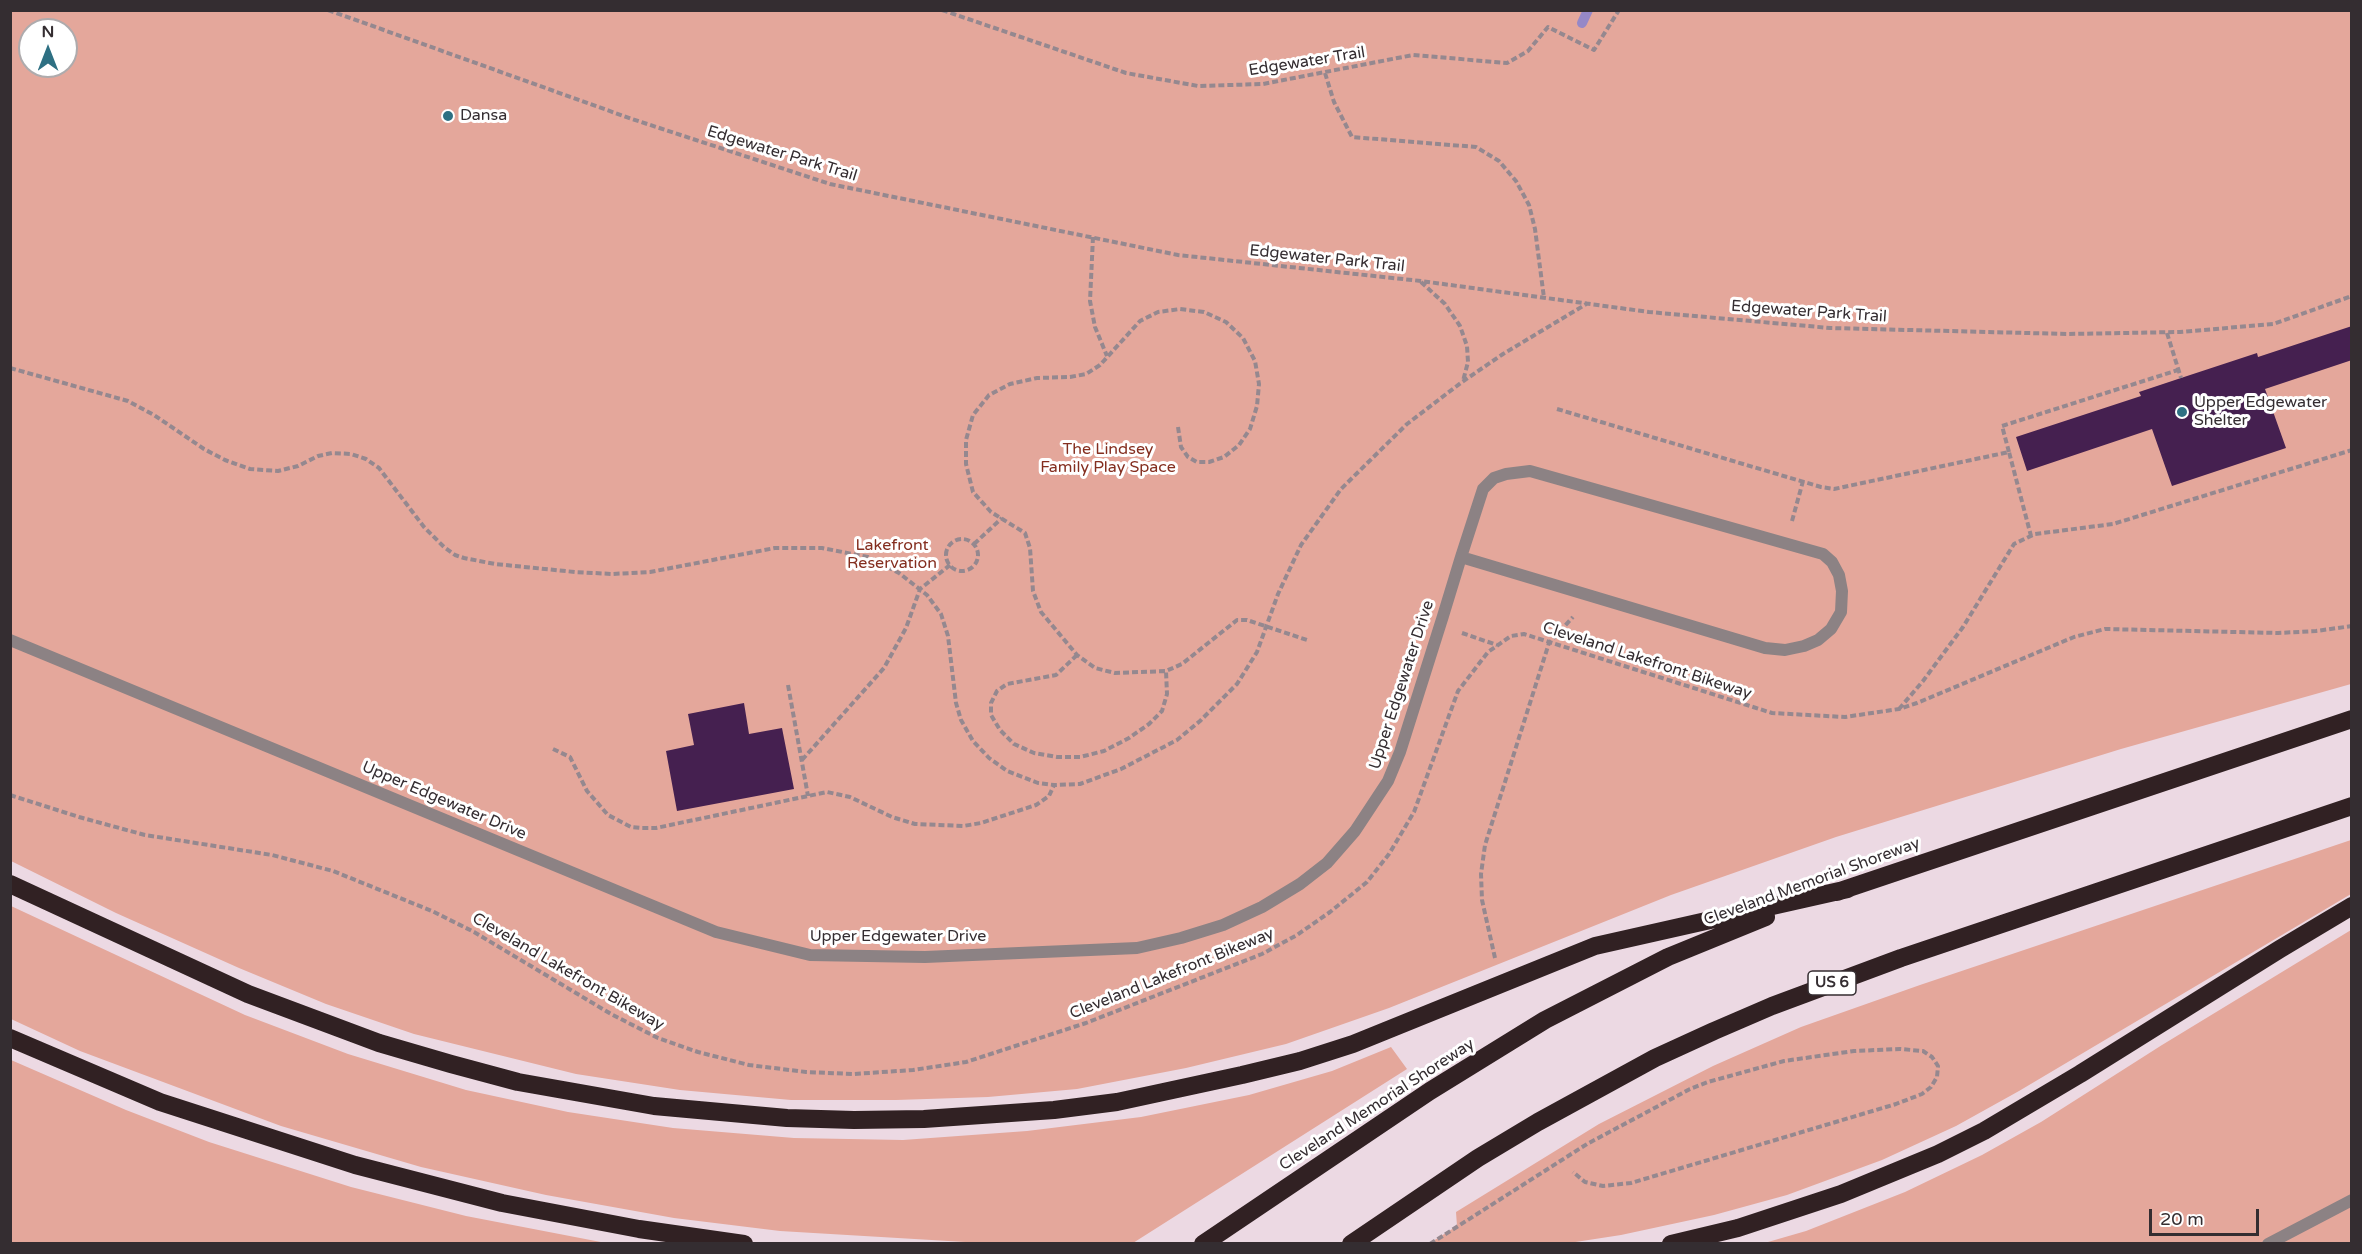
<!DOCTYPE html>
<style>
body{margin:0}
#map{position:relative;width:2362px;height:1254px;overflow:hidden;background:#ecd9e3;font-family:"Varela Round",sans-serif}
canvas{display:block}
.frame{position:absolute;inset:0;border:12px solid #342d31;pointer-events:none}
.north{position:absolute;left:18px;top:18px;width:60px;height:60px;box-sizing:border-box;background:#fff;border:2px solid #aeabad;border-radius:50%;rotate:0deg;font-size:16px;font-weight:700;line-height:24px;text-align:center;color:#342d31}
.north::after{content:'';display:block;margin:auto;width:21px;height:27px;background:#2e7083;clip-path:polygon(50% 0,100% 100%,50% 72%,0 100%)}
.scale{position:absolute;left:2149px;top:1209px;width:110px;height:27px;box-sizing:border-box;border:3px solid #342d31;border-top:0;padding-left:8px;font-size:18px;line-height:21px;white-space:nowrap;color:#342d31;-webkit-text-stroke:4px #fff;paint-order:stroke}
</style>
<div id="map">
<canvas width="2362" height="1254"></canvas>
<div class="frame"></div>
<div class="north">N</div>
<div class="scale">20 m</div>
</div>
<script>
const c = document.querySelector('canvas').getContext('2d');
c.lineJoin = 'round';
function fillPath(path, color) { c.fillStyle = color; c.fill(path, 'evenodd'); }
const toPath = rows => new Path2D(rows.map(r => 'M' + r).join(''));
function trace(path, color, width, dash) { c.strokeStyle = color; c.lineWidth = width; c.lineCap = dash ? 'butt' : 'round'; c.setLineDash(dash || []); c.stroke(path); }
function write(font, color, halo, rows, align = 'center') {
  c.font = font + ' "Varela Round",sans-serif'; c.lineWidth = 6; c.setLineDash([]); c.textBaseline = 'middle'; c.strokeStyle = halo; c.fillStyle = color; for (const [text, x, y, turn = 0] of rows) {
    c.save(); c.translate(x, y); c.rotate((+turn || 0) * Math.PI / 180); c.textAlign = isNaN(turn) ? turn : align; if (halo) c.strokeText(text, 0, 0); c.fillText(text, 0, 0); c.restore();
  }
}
fillPath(toPath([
 [10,11,2351,11,2351,684,2121,749,1836,837,1671,895,1389,1008,1286,1044,1186,1068,1077,1089,988,1097,896,1100,791,1100,680,1090,576,1074,414,1034,326,1004,239,968,116,913,11,861],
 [30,30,66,30,66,66,30,66],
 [2351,840,2351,894,2019,1091,1956,1126,1882,1160,1787,1195,1714,1215,1621,1235,1569,1243,1430,1243,1457,1226,1456,1212,1599,1124,1713,1066,1801,1027,1920,985],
 [11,906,245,1015,348,1054,466,1090,568,1112,673,1128,794,1138,903,1140,1027,1131,1141,1117,1249,1095,1332,1071,1391,1047,1407,1069,1133,1243,982,1243,780,1231,674,1218,546,1195,421,1167,281,1126,80,1051,11,1019],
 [2351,930,2351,1243,1761,1244,1806,1231,1905,1192,1982,1155,2041,1122,2162,1045],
 [11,1060,126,1110,209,1142,351,1187,466,1216,606,1243,11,1243]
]), '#e4a79b');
trace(toPath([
 [1582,23,1588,10]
]), '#9688c7', 10);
fillPath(toPath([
 [2352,326,2352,360,2265,389,2286,448,2172,486,2152,429,2027,471,2016,437,2141,396,2139,392,2181,378,2257,353,2258,357],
 [744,703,749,734,782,728,794,789,677,811,666,751,694,745,688,714]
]), '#452050');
trace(toPath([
 [328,10,632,119,830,184,1178,255,1421,281,1649,312,1830,328,2067,334,2180,332,2273,324,2352,296],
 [942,10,1126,73,1198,86,1263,84,1413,55,1507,63,1528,51,1548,27,1594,50,1619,10],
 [1325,73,1334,102,1352,137,1476,147,1499,161,1516,181,1529,205,1535,229,1544,298],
 [1093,237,1090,301,1095,327,1107,356],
 [1421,282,1445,304,1460,326,1467,346,1468,362,1463,381],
 [2167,333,2181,378],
 [10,368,128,401,154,415,204,449,225,460,250,469,278,471,298,466,318,456,332,453,351,454,366,459,379,468,424,527,444,547,455,555,464,558,495,564,575,572,612,574,650,572,775,548,822,548,868,557,899,573,927,595,941,614,948,636,956,703,961,720,973,741,989,758,1007,771,1038,783,1054,785,1080,784,1121,769,1177,740,1200,721,1237,684,1257,652,1278,594,1301,545,1341,489,1407,424,1462,382,1503,354,1588,303],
 [1557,409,1821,487,1834,489,2009,452,2031,536],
 [1178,427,1181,447,1188,457,1197,462,1209,462,1224,457,1239,445,1250,429,1257,406,1259,384,1255,361,1243,338,1226,322,1204,312,1180,309,1158,312,1140,321,1100,365,1086,374,1070,377,1037,378,1010,384,989,395,973,415,966,440,966,464,973,492,991,512,1025,533,1030,548,1033,591,1041,612,1077,655,1095,668,1115,673,1166,671,1182,664,1237,620,1247,620,1307,640],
 [2009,452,2002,426,2178,370],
 [1792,521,1803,481],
 '946 555a16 16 0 1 1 32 0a16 16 0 1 1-32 0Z',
 [974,544,1002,518],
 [1462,633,1497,645],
 [1077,655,1056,675,1007,684,997,691,991,703,991,715,1000,730,1014,744,1034,753,1057,757,1080,757,1104,751,1129,738,1149,724,1162,711,1167,694,1166,671],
 [788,685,808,796],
 [1899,709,1923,681,1963,627,2014,544,2035,534,2113,524,2352,450],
 [553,749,570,757,587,791,608,815,631,827,642,828,656,828,827,792,850,797,892,817,915,824,963,826,981,823,1036,805,1049,796,1054,785],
 [802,760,884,668,906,628,920,589,950,565],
 [10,795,79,817,145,835,272,855,333,871,432,911,474,932,611,1014,658,1038,698,1052,749,1065,806,1072,854,1074,913,1070,966,1062,1086,1023,1262,954,1297,935,1330,912,1367,882,1389,854,1414,812,1458,691,1488,652,1511,636,1524,634,1772,713,1845,717,1899,709,1917,703,2074,637,2105,629,2278,633,2316,631,2352,626],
 [1495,958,1482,900,1481,874,1485,845,1549,643,1573,617],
 [1430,1244,1587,1144,1690,1089,1708,1082,1784,1061,1854,1051,1900,1049,1923,1051,1932,1057,1938,1066,1937,1077,1931,1087,1922,1094,1896,1104,1631,1183,1603,1186,1585,1182,1573,1172]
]), '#95888f', 4, [6, 3]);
trace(toPath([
 [10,640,716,932,810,955,925,957,1137,948,1181,938,1223,925,1262,907,1300,884,1327,863,1355,831,1388,781,1400,752,1443,616,1461,557,1483,489,1494,478,1506,474,1530,471,1823,554,1832,562,1839,575,1842,591,1841,612,1831,629,1818,640,1804,646,1785,650,1765,648,1461,557],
 [2268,1244,2352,1200]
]), '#8c8284', 12);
trace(toPath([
 [10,884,248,994,379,1043,451,1064,518,1082,654,1106,787,1118,854,1120,924,1119,1054,1110,1117,1102,1242,1075,1300,1061,1353,1044,1595,946,1848,889],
 [1837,892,2352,719],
 [10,1038,160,1102,355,1165,502,1203,639,1229,744,1244],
 [1203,1244,1430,1091,1545,1020,1668,957,1766,917],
 [1351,1244,1478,1158,1538,1122,1655,1058,1714,1031,1772,1006,1901,958,2352,806],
 [1671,1244,1738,1228,1841,1194,1938,1154,1984,1131,2080,1074,2280,949,2352,906]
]), '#312123', 18);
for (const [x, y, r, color] of [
 [448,116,6,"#2e7083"],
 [2182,412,6,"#2e7083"]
]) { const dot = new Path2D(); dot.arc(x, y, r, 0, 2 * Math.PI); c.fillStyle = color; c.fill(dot); trace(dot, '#fff', 2); }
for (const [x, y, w] of [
 [1832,983,48]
]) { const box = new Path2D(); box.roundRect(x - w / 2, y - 12, w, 24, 4.5); c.fillStyle = '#fff'; c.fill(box); trace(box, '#342d31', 1.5); }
write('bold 15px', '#342d31', null, [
 ["US 6",1832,983]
]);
write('16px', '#342d31', '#fff', [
 ["Edgewater Trail",1307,62,-9],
 ["Edgewater Park Trail",782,154,17],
 ["Edgewater Park Trail",1327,259,6],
 ["Edgewater Park Trail",1809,312,4],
 ["Cleveland Lakefront Bikeway",1647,661,18],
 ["Upper Edgewater Drive",1402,685,-72],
 ["Upper Edgewater Drive",444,801,23],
 ["Cleveland Memorial Shoreway",1812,882,-20],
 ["Upper Edgewater Drive",898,937],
 ["Cleveland Lakefront Bikeway",568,972,30],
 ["Cleveland Lakefront Bikeway",1172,974,-22],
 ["Cleveland Memorial Shoreway",1377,1105,-33]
]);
write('16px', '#342d31', '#fff', [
 ["Dansa",460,116],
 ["Upper Edgewater",2194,403],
 ["Shelter",2194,421]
], 'left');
write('16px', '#842e1f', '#fff', [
 ["The Lindsey",1108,450],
 ["Family Play Space",1108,468],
 ["Lakefront",892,546],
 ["Reservation",892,564]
]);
</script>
